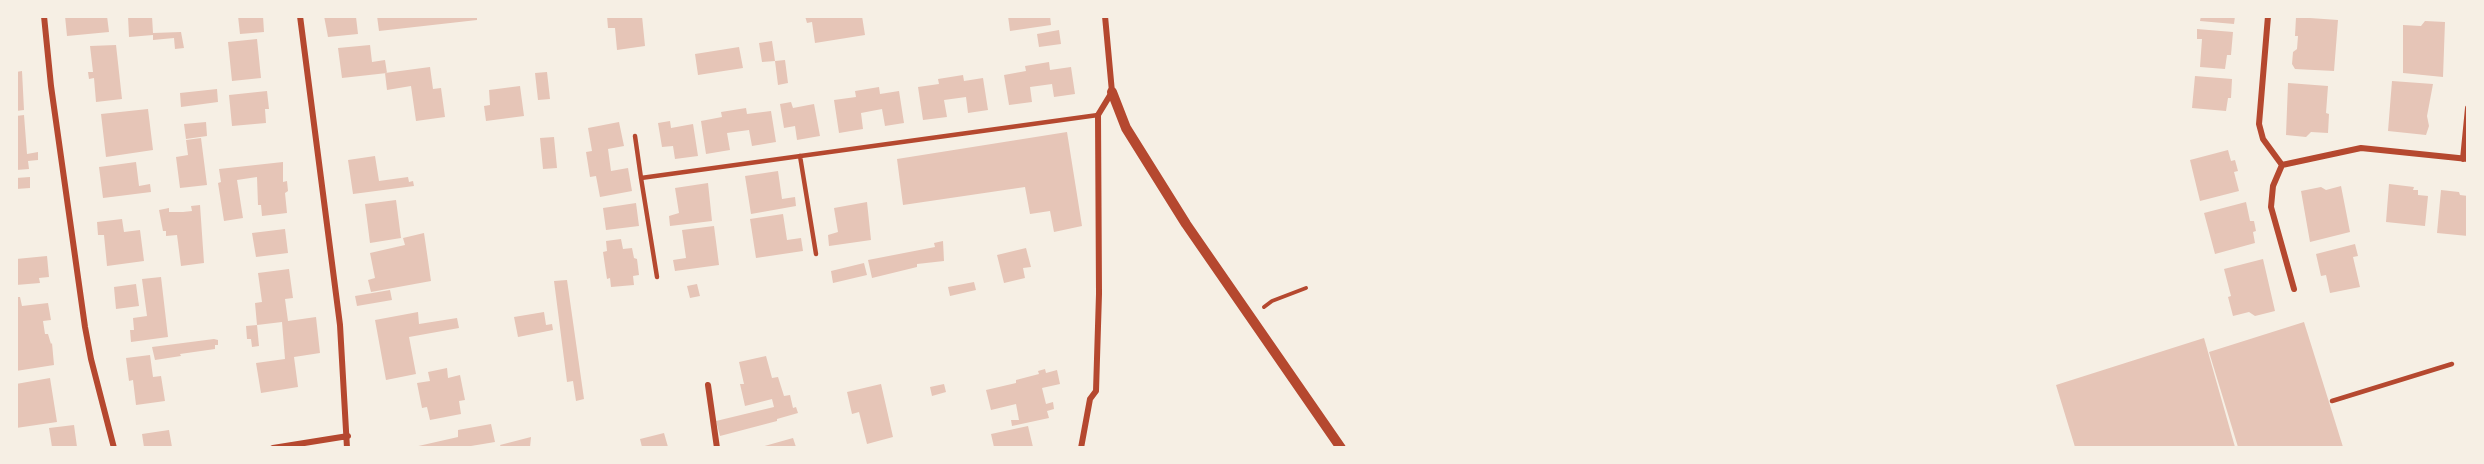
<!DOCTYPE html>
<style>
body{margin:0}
#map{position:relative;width:2484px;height:464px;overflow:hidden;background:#f6efe4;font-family:Merriweather,serif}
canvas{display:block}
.frame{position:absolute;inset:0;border:18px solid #f6efe4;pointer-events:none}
</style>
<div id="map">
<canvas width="2484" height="464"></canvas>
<div class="frame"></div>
</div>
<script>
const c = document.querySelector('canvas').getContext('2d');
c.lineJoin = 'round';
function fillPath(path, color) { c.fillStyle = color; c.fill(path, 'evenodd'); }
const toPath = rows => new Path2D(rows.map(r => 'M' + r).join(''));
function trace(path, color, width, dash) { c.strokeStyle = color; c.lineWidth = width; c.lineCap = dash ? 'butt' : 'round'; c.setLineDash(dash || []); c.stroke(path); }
fillPath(toPath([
 [65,16,107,16,109,32,67,36],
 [128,16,152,16,153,33,181,32,184,48,175,49,174,38,153,40,153,35,129,37],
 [238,16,263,16,264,32,240,34],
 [324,16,356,17,358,34,328,37],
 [377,16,477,16,477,20,379,31],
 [607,16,642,16,645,46,617,50,615,28,608,28],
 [805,16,862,16,865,35,815,43,812,22,807,23],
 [1008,16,1050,16,1051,25,1010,31],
 [2201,16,2235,16,2234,24,2200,21],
 [2296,17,2338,20,2334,71,2295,69,2292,64,2293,52,2297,49,2298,36,2295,36],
 [2425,21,2445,22,2443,77,2403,73,2403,25,2421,26],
 [2197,29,2233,32,2231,55,2227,55,2225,69,2200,67,2202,39,2197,39],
 [1059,30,1061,44,1039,47,1037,34],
 [257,39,261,78,232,81,228,42],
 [772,41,775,61,762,62,759,43],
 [116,45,122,99,96,102,94,78,89,79,88,72,93,72,90,46],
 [370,45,372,62,385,60,387,73,342,78,338,48],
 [739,47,743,68,698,75,695,54],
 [785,60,788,83,778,85,775,61],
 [1049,62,1050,70,1071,67,1075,94,1054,97,1052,84,1030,87,1032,102,1009,105,1004,75,1026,71,1025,66],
 [430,67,433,89,441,88,445,117,416,121,411,86,387,90,385,73],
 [22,71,24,110,16,111,16,72],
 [547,72,550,99,538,100,535,73],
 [963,75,964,81,983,78,988,110,968,113,966,97,944,100,947,117,923,120,918,87,939,84,938,79],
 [2195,76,2232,79,2231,98,2228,98,2226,111,2192,108],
 [2392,81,2433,84,2427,116,2429,126,2426,135,2388,131],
 [2288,83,2328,86,2326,113,2329,114,2328,133,2311,132,2306,137,2286,135],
 [520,86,524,116,486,121,484,106,490,105,489,90],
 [879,87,880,94,899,91,904,123,885,126,882,109,861,113,863,129,839,133,834,100,856,97,855,91],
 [217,89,218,102,181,107,180,93],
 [267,91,269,109,265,109,266,123,232,126,229,95],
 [791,102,793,108,814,104,820,136,797,140,795,126,784,128,780,104],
 [746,108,747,114,771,111,776,142,752,146,749,130,727,133,730,150,706,154,701,121,722,117,721,112],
 [148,109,153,150,106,157,101,114],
 [24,115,27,154,38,152,38,160,28,161,29,169,16,170,16,116],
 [670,121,671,128,693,124,698,156,675,159,673,146,662,147,658,123],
 [206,122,207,136,186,139,184,124],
 [619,122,624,146,608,149,611,171,628,168,632,191,600,197,596,176,590,177,586,152,592,151,588,128],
 [1067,132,1082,226,1054,232,1050,211,1030,214,1025,187,903,205,897,159],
 [554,137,557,168,543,169,540,138],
 [201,138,207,185,180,188,176,157,188,155,186,140],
 [2228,150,2231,161,2235,160,2238,171,2234,172,2239,191,2200,201,2190,160],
 [375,156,379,181,408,177,409,182,413,181,414,186,353,194,348,160],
 [136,162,139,186,150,184,151,192,103,198,99,167],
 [283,162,283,182,287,181,288,191,285,193,287,213,262,216,261,205,258,205,257,177,237,180,243,218,224,221,218,183,221,182,219,169],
 [778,171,782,199,795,197,796,206,751,214,745,176],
 [30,177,30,188,16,189,16,178],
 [708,183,712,221,670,226,669,216,679,213,675,188],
 [2389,184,2414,187,2413,190,2418,190,2418,195,2428,196,2425,226,2386,222],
 [2341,186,2350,232,2310,242,2301,191,2321,187,2326,190],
 [2441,190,2459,192,2460,195,2468,196,2468,236,2437,233],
 [396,200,401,238,370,243,365,204],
 [867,202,871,240,829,246,828,235,838,232,834,208],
 [2246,202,2250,221,2254,221,2256,231,2253,232,2255,243,2215,254,2204,213],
 [636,203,639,226,606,230,603,208],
 [200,205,204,263,181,266,177,235,166,236,166,231,163,231,159,210,169,208,169,212,183,212,192,211,191,206],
 [783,214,787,240,801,238,803,251,756,258,750,219],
 [122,219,124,232,140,230,144,261,107,266,104,235,98,235,97,222],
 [714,226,719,265,675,271,673,260,686,258,682,230],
 [285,229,288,253,256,257,252,233],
 [424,233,431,281,371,292,368,280,375,278,370,253,405,245,403,238],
 [621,239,623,249,632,248,634,258,637,259,639,275,633,276,634,285,611,287,610,278,607,279,603,252,607,251,606,241],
 [943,241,944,261,917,264,917,267,872,278,868,260,935,247,934,243],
 [2355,244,2358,256,2353,257,2360,287,2330,293,2326,275,2321,276,2316,254],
 [1026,248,1031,267,1023,268,1025,278,1004,283,997,255],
 [47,256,49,277,39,278,40,283,16,285,16,259],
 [2263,259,2275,311,2255,316,2249,312,2233,316,2228,297,2231,296,2224,269],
 [864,263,867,275,833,283,831,271],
 [289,269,293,298,285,299,288,321,316,317,320,353,294,357,298,387,261,393,256,363,285,359,282,322,257,325,255,303,262,302,258,273],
 [161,277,168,337,131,342,130,330,134,330,133,318,147,316,142,279],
 [567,280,584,399,576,401,573,381,567,382,554,281],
 [974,282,976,290,950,296,948,287],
 [136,284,139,306,116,309,114,287],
 [697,284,700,296,690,298,687,286],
 [390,290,392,300,357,306,355,296],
 [16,297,20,297,22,306,48,303,51,320,43,321,45,334,48,334,51,344,52,343,54,365,16,371],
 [418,312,419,324,457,318,459,328,409,337,416,374,386,380,375,320],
 [544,312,546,325,552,324,553,330,518,337,514,317],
 [2304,322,2343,447,2238,447,2209,352],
 [257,325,259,346,252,347,251,339,247,339,246,326],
 [2204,338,2235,447,2075,447,2056,385],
 [214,339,218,340,218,345,215,345,215,349,180,354,181,356,155,360,152,347],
 [150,355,153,377,161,376,165,401,136,405,133,380,129,381,126,358],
 [766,356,772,378,778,377,784,396,790,395,793,408,796,407,798,413,777,419,777,421,720,436,716,421,774,407,772,399,745,406,740,384,744,384,739,362],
 [447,368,448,378,460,375,465,400,459,401,461,414,430,420,427,407,422,408,417,383,430,381,428,372],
 [1045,369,1046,373,1057,370,1060,384,1042,388,1046,404,1053,402,1054,409,1047,411,1049,418,1012,426,1011,420,1019,420,1016,404,991,410,986,390,1016,383,1016,380,1039,374,1038,371],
 [50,378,57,422,16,428,16,384],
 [881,384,893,437,867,444,859,412,852,414,847,392],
 [944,384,946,392,932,396,930,387],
 [491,424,495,442,465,447,414,447,458,437,458,430],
 [74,425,77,447,52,447,49,428],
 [1028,426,1033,447,994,447,991,434],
 [169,430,172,447,144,447,142,434],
 [664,433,668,447,642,447,640,439],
 [531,437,530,447,501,447,500,445],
 [793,438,796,447,761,447]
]), '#e6c5b7');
trace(toPath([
 [1264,307,1272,301,1306,288]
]), '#b5482f', 4);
trace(toPath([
 [635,136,641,178],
 [800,156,816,254],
 [657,277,641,178,1098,115],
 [2332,401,2452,364]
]), '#b5482f', 4.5);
trace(toPath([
 [44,16,51,86,85,327,91,359,114,448],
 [300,16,340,325,347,448],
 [2268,16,2259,124,2263,139,2282,165,2361,148,2468,159],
 [2463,159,2468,108],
 [2282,165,2273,186,2271,207,2294,289],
 [708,385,717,448],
 [273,448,348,436],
 [1081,448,1090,399,1096,391,1099,294,1098,115,1112,92,1105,16]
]), '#b5482f', 6);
trace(toPath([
 [1112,92,1126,128,1186,224,1341,448]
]), '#b5482f', 10);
</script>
